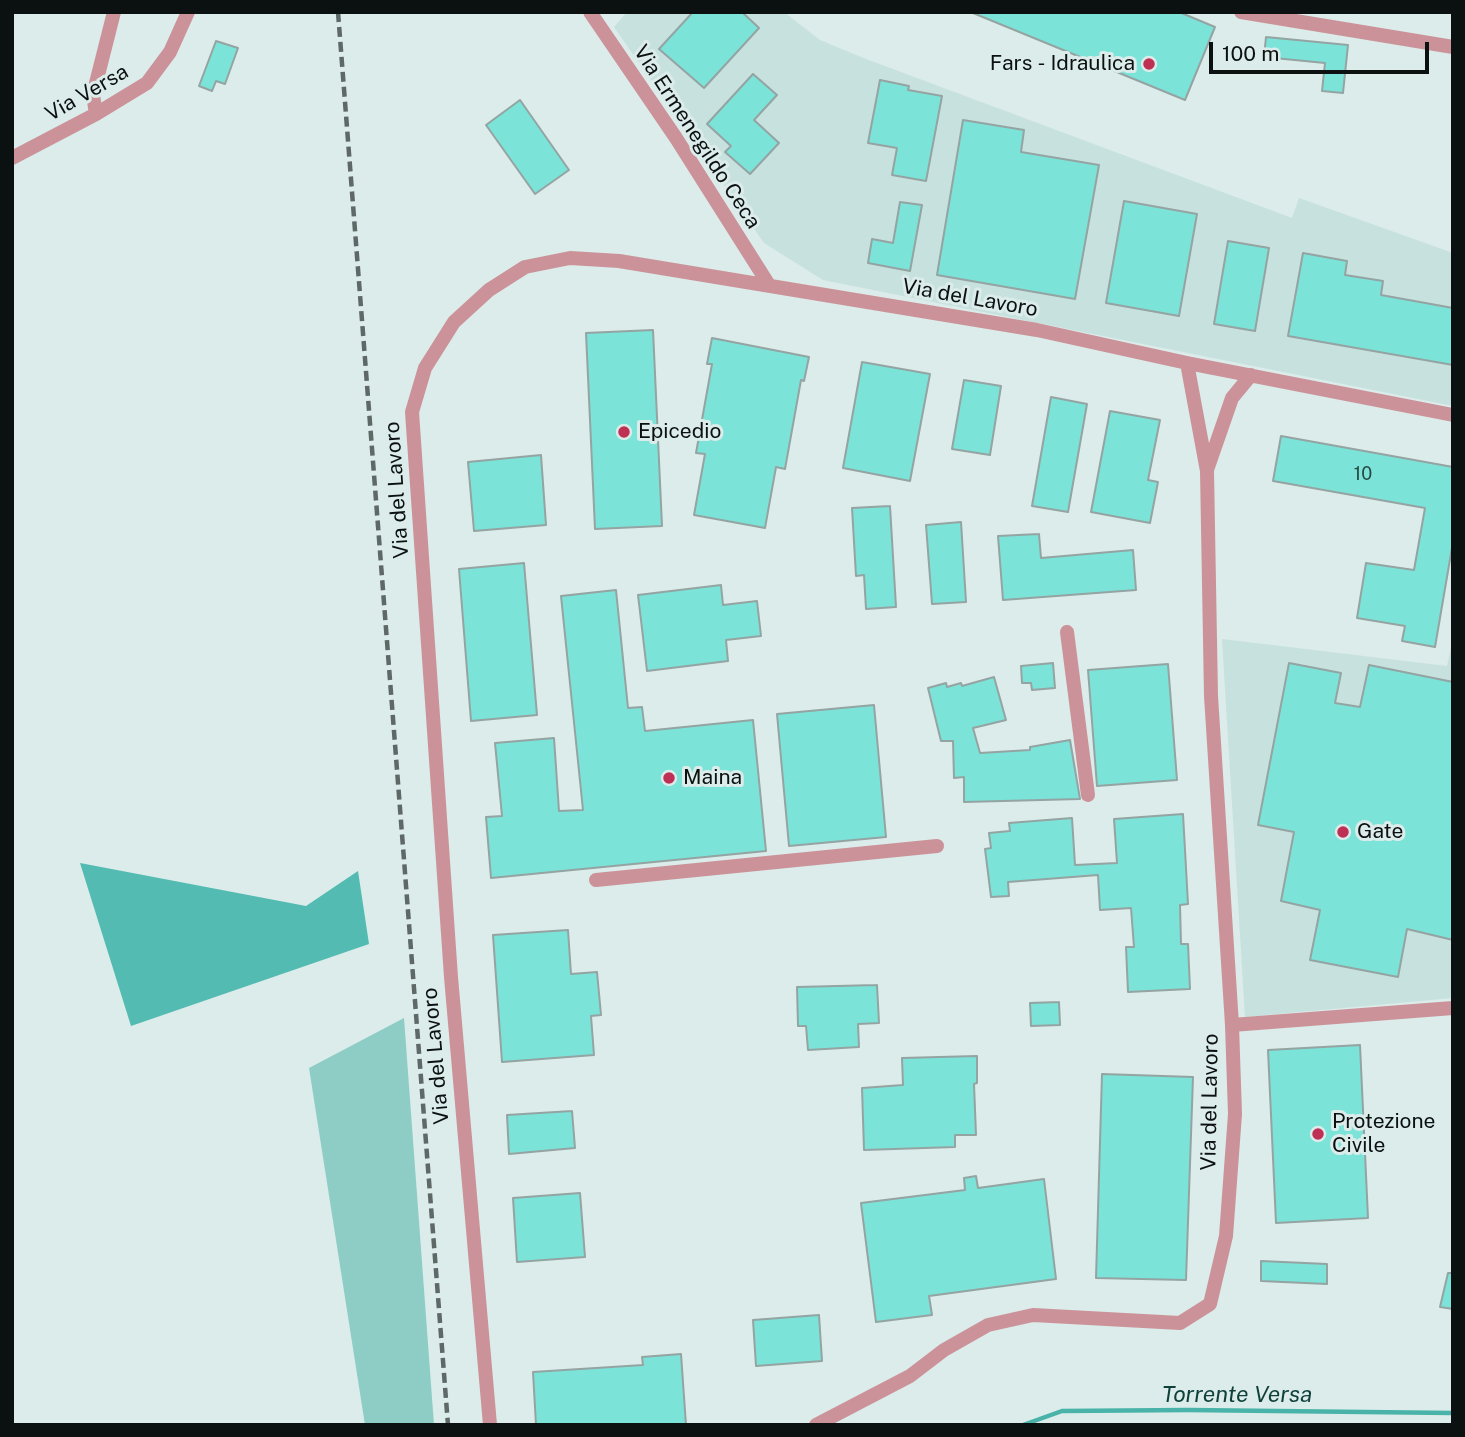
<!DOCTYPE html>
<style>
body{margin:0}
#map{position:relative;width:1465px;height:1437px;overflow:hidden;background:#dbecea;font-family:"Public Sans",sans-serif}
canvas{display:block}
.frame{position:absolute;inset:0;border:14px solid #0b1110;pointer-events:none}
.scale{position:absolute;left:1209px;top:42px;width:220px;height:32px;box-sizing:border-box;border:4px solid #0b1110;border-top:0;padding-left:9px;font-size:21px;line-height:24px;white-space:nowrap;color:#0b1110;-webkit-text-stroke:5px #dbecea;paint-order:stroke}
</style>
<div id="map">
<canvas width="1465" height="1437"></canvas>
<div class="frame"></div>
<div class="scale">100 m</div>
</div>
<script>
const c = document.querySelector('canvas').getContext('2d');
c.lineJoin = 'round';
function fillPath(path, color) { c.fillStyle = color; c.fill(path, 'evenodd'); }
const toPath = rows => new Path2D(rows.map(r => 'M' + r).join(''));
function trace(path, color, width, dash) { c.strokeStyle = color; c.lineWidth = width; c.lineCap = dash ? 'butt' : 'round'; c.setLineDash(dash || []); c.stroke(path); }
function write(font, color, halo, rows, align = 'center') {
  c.font = font + ' "Public Sans",sans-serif'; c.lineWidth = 6; c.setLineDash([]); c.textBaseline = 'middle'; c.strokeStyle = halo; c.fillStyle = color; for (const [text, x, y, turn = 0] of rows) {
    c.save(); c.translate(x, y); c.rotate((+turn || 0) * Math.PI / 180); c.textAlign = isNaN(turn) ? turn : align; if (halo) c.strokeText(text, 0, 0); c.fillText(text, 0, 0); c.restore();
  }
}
fillPath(toPath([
 [627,12,784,12,820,40,866,59,1292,218,1299,198,1453,253,1453,406,823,280,764,243,614,27],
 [1453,638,1453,998,1245,1017,1222,639,1447,666]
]), '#c7e1de');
fillPath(toPath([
 [404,1018,434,1425,365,1425,309,1068]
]), '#8ecdc6');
fillPath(toPath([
 [80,863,306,906,358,871,369,944,131,1026]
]), '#53bbb2');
trace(toPath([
 [1023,1425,1062,1411,1188,1410,1453,1413]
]), '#49b3aa', 4.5);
const building = toPath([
 [693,12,742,12,759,28,704,88,659,49,693,12],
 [1179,12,1215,27,1185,100,973,13,1179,12],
 [1266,37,1348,45,1343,93,1322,91,1325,63,1264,57,1266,37],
 [216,41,238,48,225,84,216,81,212,91,199,86,216,41],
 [753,74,777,95,754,120,779,143,750,174,725,152,731,146,707,124,753,74],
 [880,80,909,86,908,90,942,96,926,181,892,175,897,148,868,143,880,80],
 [520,100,569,170,535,194,486,125,520,100],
 [963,120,1024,130,1021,152,1099,165,1075,299,937,275,963,120],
 [1124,201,1197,214,1179,316,1106,303,1124,201],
 [900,202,922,205,910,271,868,263,872,239,893,243,900,202],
 [1228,241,1269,248,1255,331,1214,324,1228,241],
 [1303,253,1347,261,1345,275,1383,281,1381,295,1453,308,1453,365,1288,336,1303,253],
 [653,330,662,526,595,529,586,333,653,330],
 [712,338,809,357,804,381,801,380,785,469,776,467,765,528,694,515,705,454,696,453,712,364,707,364,712,338],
 [862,362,930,374,910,481,843,468,862,362],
 [964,380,1001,386,990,455,952,449,964,380],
 [1051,397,1087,404,1068,512,1032,506,1051,397],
 [1110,411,1160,420,1148,480,1158,482,1150,523,1091,512,1110,411],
 [1281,436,1453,467,1453,542,1435,647,1402,641,1405,626,1357,618,1366,563,1414,570,1425,508,1273,481,1281,436],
 [541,455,546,525,474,531,468,462,541,455],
 [890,506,896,607,866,609,864,575,856,576,852,508,890,506],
 [961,522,966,602,932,604,926,525,961,522],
 [1039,534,1041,558,1133,550,1136,590,1003,600,998,536,1039,534],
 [524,563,537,715,471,721,459,569,524,563],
 [721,585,723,605,757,601,761,636,726,640,728,661,647,671,638,595,721,585],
 [616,590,628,708,642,707,645,731,753,720,766,851,491,878,486,817,502,816,495,743,554,738,559,811,583,810,561,596,616,590],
 [1053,663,1055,688,1032,690,1031,683,1022,683,1021,666,1053,663],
 [1289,663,1341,673,1335,703,1360,707,1369,665,1453,682,1453,940,1407,929,1398,977,1310,960,1320,910,1281,901,1294,832,1258,825,1289,663],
 [1168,664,1177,780,1097,786,1088,670,1168,664],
 [994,677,1006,720,973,728,980,753,1030,750,1030,747,1070,740,1080,799,964,802,964,777,954,778,953,741,941,741,928,688,946,683,947,687,961,683,962,686,994,677],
 [874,705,886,837,789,846,777,714,874,705],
 [1183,814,1188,904,1180,905,1181,944,1188,944,1190,989,1128,992,1126,947,1134,947,1131,908,1100,910,1098,875,1008,882,1009,896,991,897,985,849,991,848,989,833,1010,831,1009,823,1072,818,1075,865,1117,863,1114,819,1183,814],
 [568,930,571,974,597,972,601,1015,591,1016,594,1055,502,1062,493,935,568,930],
 [877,985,879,1023,858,1024,859,1047,808,1050,806,1026,798,1026,797,987,877,985],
 [1059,1002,1060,1025,1031,1026,1030,1003,1059,1002],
 [1360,1045,1368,1218,1276,1223,1268,1050,1360,1045],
 [977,1056,977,1083,974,1084,976,1135,955,1135,955,1147,864,1150,862,1088,903,1085,902,1058,977,1056],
 [1102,1074,1193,1077,1186,1280,1096,1278,1102,1074],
 [572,1111,575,1148,509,1154,507,1115,572,1111],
 [976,1176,978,1188,1044,1179,1056,1279,929,1296,932,1315,876,1322,861,1203,965,1190,964,1178,976,1176],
 [580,1193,585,1257,517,1262,513,1198,580,1193],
 [1261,1261,1327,1264,1327,1284,1261,1281,1261,1261],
 [1448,1273,1453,1273,1453,1309,1440,1307,1448,1273],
 [819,1315,822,1361,756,1366,753,1320,819,1315],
 [681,1354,686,1425,536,1425,533,1372,643,1365,642,1357,681,1354]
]);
fillPath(building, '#7ce3d9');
trace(building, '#94a4a2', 2);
trace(toPath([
 [590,12,676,138,769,285],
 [1241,12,1453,47],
 [96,114,93,95,114,12],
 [12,158,96,114,147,83,170,52,188,12],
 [1207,470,1232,398,1251,375],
 [1067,632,1088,795],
 [596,880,937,846],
 [1232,1025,1453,1008],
 [490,1425,451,977,412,412,425,368,454,322,489,290,525,267,570,258,619,261,1037,330,1187,363,1453,415],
 [816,1425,910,1376,944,1350,988,1325,1033,1315,1180,1323,1210,1304,1226,1236,1235,1114,1232,1025,1211,696,1207,471,1187,363]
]), '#cc9299', 14);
trace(toPath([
 [338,12,448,1425]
]), '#5e6867', 4.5, [10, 5]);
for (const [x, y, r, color] of [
 [1149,64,7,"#bf3055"],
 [624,432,7,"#bf3055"],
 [669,778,7,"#bf3055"],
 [1343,832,7,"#bf3055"],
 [1318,1134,7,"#bf3055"]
]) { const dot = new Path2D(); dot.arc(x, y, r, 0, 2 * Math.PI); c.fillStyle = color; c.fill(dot); trace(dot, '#dbecea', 2.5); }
write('18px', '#274642', null, [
 ["10",1363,474]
]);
write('21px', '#0b1110', '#dbecea', [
 ["Fars - Idraulica",1135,64,"right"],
 ["Epicedio",638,432],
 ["Maina",683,778],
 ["Gate",1357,832],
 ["Protezione",1332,1122],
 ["Civile",1332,1146]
], 'left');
write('21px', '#0b1110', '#dbecea', [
 ["Via Versa",87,93,-30],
 ["Via Ermenegildo Ceca",697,137,57],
 ["Via del Lavoro",970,298,10],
 ["Via del Lavoro",397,490,-94],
 ["Via del Lavoro",436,1056,-95],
 ["Via del Lavoro",1210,1102,-89]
]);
write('italic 23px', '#10403c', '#dbecea', [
 ["Torrente Versa",1237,1395]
]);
</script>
